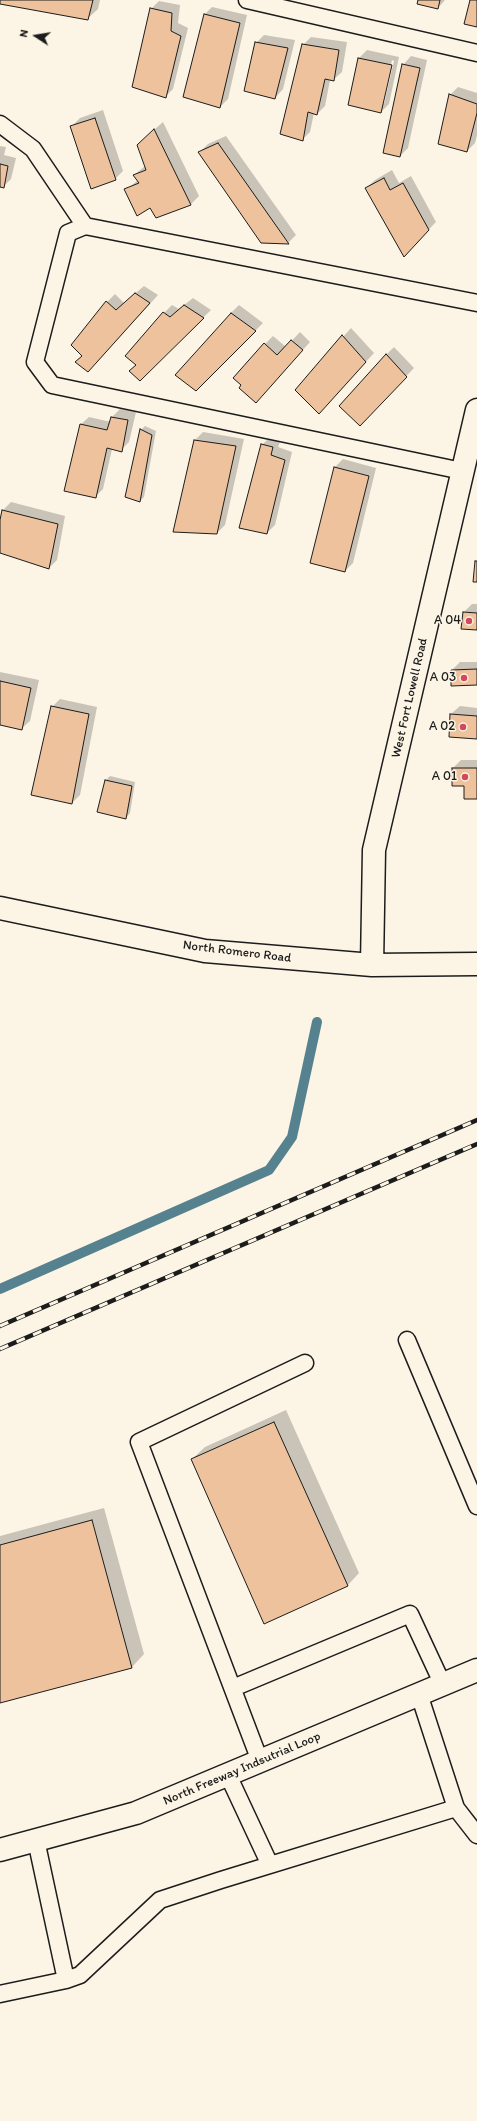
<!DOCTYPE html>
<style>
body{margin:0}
#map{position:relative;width:477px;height:2121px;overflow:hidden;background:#fcf5e5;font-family:Itim,sans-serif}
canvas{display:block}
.north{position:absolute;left:16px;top:16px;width:40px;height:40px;-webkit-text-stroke:3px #fcf5e5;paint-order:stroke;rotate:282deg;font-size:11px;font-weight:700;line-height:16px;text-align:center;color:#1c1c1c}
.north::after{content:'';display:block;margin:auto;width:14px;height:18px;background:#1c1c1c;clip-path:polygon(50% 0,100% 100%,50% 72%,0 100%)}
</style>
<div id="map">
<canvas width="477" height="2121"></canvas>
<div class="north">N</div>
</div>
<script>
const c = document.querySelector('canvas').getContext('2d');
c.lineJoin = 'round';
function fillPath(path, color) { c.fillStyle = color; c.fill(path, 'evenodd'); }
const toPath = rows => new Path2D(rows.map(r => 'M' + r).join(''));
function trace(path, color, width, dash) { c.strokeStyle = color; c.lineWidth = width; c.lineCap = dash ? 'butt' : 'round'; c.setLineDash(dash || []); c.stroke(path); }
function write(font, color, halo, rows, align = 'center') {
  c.font = font + ' Itim,sans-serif'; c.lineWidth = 3; c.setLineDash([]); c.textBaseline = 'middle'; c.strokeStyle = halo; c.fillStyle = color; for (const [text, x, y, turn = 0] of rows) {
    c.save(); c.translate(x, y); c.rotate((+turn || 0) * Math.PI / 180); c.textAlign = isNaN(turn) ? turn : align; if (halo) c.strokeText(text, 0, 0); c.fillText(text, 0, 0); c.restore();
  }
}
fillPath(toPath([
 [0,0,100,0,98,9,87,19,0,3],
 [419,0,445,0,438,8],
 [159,1,180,5,178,23,188,28,173,89,165,97,151,9],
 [212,7,247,15,228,99,220,107,204,15],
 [264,35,295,40,283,89,275,98,256,43],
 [311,37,347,42,342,72,333,80,330,80,325,106,317,114,314,113,310,132,302,140,303,45],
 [367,50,399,57,389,104,381,112,349,104,359,58],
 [392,60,394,61,384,104,382,104],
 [411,56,427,60,408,148,400,156,403,65],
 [458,87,477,93,477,135,475,143,467,151,450,95],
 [103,110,123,171,115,179,71,127,80,118],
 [163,122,199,196,191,204,157,217,150,206,126,190,138,180,134,175,145,166,146,137],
 [226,136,296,235,288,243,200,152,208,144],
 [0,146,6,147,4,155,16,158,11,179,3,187,0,186],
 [392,170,399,183,411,176,436,222,404,255,366,188,375,180],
 [144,286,158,295,96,363,77,361,83,355,107,302,115,294,124,303],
 [193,298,211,310,140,379,130,371,137,364,164,313,172,305,179,309],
 [239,305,263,323,196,390,231,313],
 [351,328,374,353,319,413,296,390],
 [300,332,310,342,264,393,265,344,273,336,286,347],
 [394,347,414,368,360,425,386,355],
 [120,409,136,412,129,442,121,450,112,449,103,489,95,497,80,425,89,417,111,422,112,417],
 [145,426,156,431,144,497,140,501,141,430],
 [203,432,244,439,225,525,217,533,195,440],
 [270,437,281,439,278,447,292,452,275,525,267,533,262,445],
 [343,459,376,468,353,563,345,571,335,467],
 [11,502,65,516,57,560,49,568,0,552,0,524,3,510],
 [472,604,477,604,477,629,464,612],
 [460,662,477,662,477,684,452,670],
 [0,672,39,680,30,721,21,729,0,724],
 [60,699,97,707,80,795,72,803,52,707],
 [460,706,477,708,477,738,451,714],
 [461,760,477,760,477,798,453,768],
 [110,776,135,782,130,813,126,818,106,780],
 [286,1410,359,1573,347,1586,192,1459,205,1447],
 [104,1508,144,1654,132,1667,0,1702,0,1536]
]), '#0003');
trace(toPath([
 [0,1289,269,1170,292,1137,317,1022]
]), '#55828e', 10);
const building = toPath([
 [0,0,93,0,88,20,0,4,0,0],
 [418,0,440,0,438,9,417,4,418,0],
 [470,0,477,0,477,27,464,24,470,0],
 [150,8,172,13,171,31,181,36,166,98,132,87,150,8],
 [204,14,240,23,220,108,183,97,204,14],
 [255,42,288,48,275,99,244,91,255,42],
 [302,44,339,50,334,81,325,79,317,115,308,112,303,141,280,134,302,44],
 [358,58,392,65,381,113,348,105,358,58],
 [402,64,420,68,400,157,383,153,402,64],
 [449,94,477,104,477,113,467,152,438,144,449,94],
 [95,118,116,180,91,189,70,126,95,118],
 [154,129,191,205,156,218,150,208,137,216,124,189,139,183,133,175,146,170,137,145,154,129],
 [218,143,289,244,261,243,198,152,218,143],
 [0,164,8,166,4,188,0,187,0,164],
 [384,178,390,190,403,183,429,230,404,257,365,188,384,178],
 [135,293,150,303,88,372,75,362,82,356,71,345,106,301,116,310,135,293],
 [184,305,204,318,140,381,129,371,136,365,125,356,163,312,170,317,184,305],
 [231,313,256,331,196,391,175,375,231,313],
 [342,335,366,362,319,414,295,390,342,335],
 [291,340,303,350,256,403,239,388,241,385,233,378,264,343,277,355,291,340],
 [386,354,407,377,360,426,339,406,386,354],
 [111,417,128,420,122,452,107,448,96,498,64,491,80,424,107,430,111,417],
 [140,429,152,435,140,502,125,497,140,429],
 [194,440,236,446,217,534,173,532,194,440],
 [261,444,273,447,271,455,285,460,267,534,239,528,261,444],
 [334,467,369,476,345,572,310,563,334,467],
 [2,510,58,524,49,569,0,553,0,520,2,510],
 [475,561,477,561,477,582,473,582,475,561],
 [463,612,477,613,477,630,461,629,463,612],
 [477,669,477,685,451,686,451,670,477,669],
 [0,681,31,688,22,730,0,725,0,681],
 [51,706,89,714,72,804,31,795,51,706],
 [450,714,477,716,477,739,449,737,450,714],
 [452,768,477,768,477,799,464,799,464,786,452,786,452,768],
 [105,780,132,786,126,819,97,812,105,780],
 [274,1422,348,1586,264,1624,191,1459,274,1422],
 [92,1520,132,1668,0,1703,0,1545,92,1520]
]);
fillPath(building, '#edc29d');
trace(building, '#1c1c1c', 1);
const service = toPath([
 [247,0,477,53],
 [0,124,33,149,85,226],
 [462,471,52,385,35,362,68,233,85,226,477,303],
 [407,1340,477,1506],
 [233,1688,410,1614,443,1685],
 [260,1761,139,1442,305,1363],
 [228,1775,270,1865],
 [456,1808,477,1835],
 [36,1840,66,1980],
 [0,1994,66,1980,80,1975,160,1900,221,1880,456,1808,419,1694]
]);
const minor = toPath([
 [0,908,205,951,372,965,477,964],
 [372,965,374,850,477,410],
 [0,1850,136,1813,477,1670]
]);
trace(service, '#1c1c1c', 19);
trace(minor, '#1c1c1c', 25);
trace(service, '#fcf5e5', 16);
trace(minor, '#fcf5e5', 22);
const rail = toPath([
 [0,1326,477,1120],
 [0,1349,477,1144]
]);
trace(rail, '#1c1c1c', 4.5);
trace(rail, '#fcf5e5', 3, [9]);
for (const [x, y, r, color] of [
 [469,621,4,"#d1495b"],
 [464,678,4,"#d1495b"],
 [463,727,4,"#d1495b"],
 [465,777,4,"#d1495b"]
]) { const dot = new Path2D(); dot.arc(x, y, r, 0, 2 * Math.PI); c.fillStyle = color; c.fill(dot); trace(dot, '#fcf5e5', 1.5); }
write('13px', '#1c1c1c', '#fcf5e5', [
 ["A 04",461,621],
 ["A 03",456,678],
 ["A 02",455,727],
 ["A 01",457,777]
], 'right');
write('13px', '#1c1c1c', '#fcf5e5', [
 ["West Fort Lowell Road",410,698,-77],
 ["North Romero Road",237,952,7],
 ["North Freeway Indsutrial Loop",242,1769,-23]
]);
</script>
